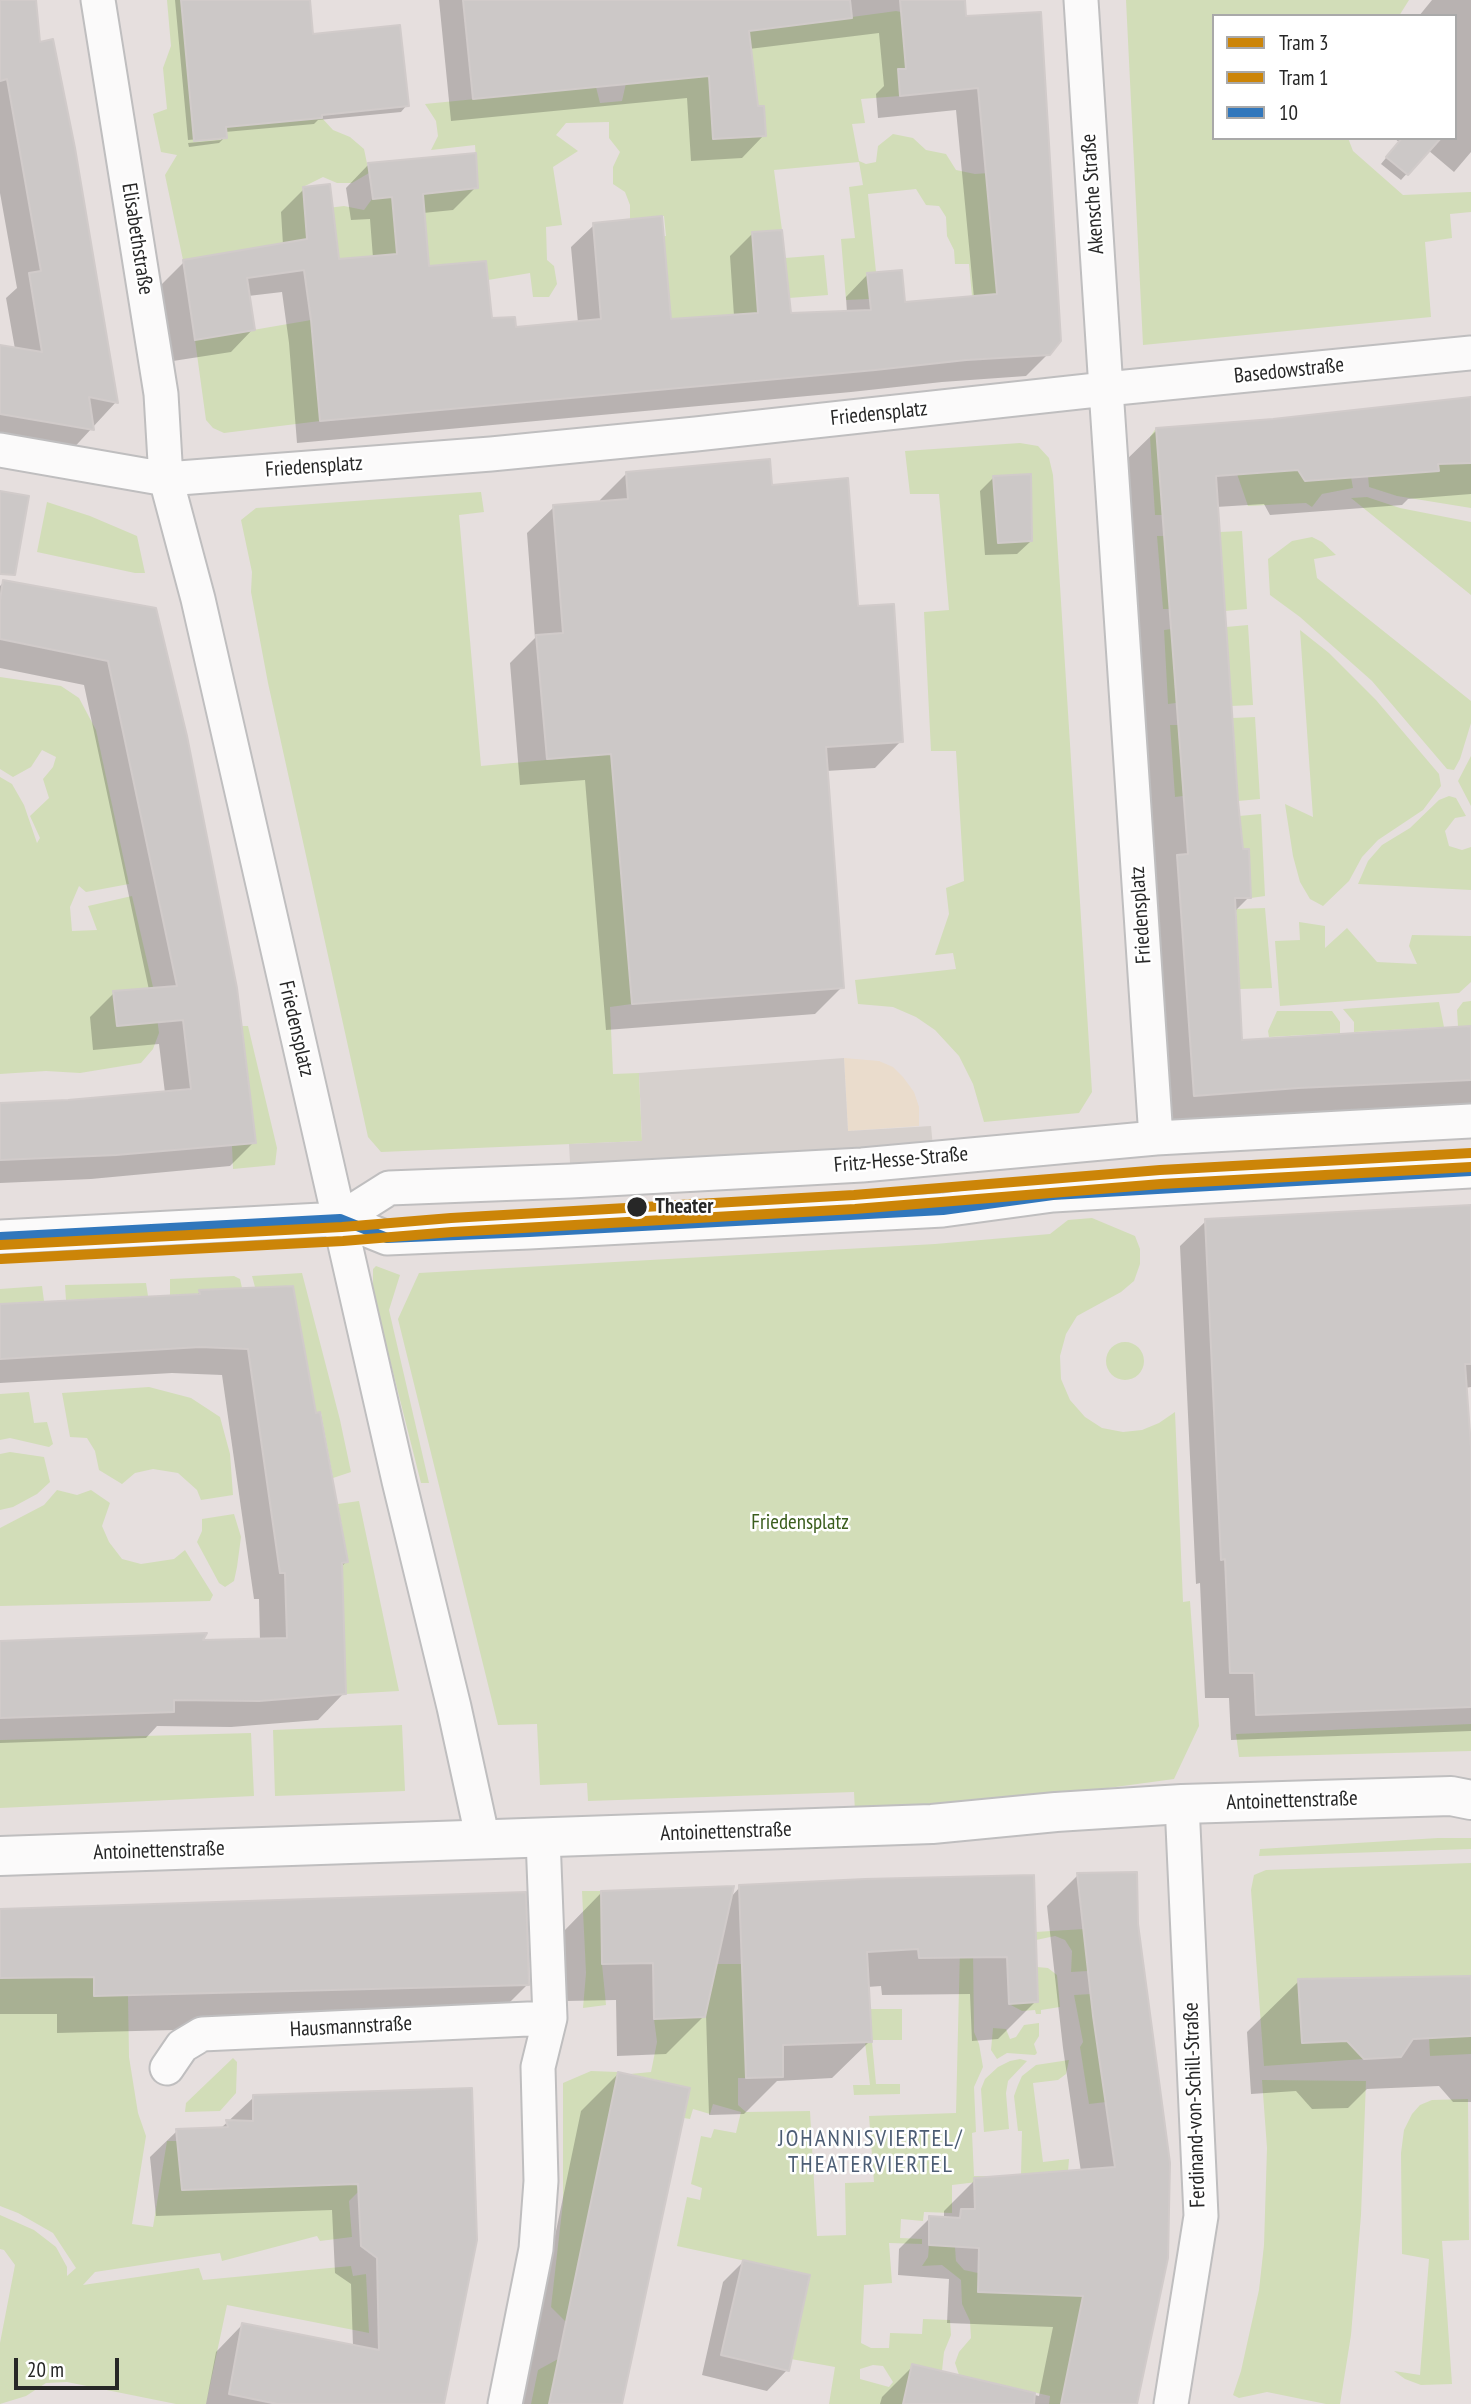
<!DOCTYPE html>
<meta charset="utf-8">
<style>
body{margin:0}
#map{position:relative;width:1471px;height:2404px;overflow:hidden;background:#e6dfde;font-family:"PT Sans Narrow",sans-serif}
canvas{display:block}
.legend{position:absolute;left:1212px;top:14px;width:245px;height:126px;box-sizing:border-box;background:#fff;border:2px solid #a9a9a9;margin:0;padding:9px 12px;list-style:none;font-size:21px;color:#272727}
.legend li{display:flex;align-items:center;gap:14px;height:35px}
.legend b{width:35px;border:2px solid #a9a9a9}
.scale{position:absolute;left:14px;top:2358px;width:105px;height:32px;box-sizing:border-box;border:4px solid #272727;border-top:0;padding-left:9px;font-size:21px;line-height:24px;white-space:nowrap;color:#272727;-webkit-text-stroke:5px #fff;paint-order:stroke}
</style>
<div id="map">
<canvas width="1471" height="2404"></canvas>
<ul class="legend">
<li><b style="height:9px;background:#cc8508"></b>Tram 3</li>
<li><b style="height:9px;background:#cc8508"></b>Tram 1</li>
<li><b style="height:9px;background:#3177bc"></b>10</li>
</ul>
<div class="scale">20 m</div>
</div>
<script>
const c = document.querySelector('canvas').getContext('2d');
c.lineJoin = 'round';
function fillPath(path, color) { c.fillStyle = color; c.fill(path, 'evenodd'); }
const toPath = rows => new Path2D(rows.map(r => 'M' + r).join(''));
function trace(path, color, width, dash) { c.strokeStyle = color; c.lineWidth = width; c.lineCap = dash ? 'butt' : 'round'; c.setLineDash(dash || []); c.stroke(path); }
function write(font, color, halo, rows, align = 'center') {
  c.font = font + ' "PT Sans Narrow",sans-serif'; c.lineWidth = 5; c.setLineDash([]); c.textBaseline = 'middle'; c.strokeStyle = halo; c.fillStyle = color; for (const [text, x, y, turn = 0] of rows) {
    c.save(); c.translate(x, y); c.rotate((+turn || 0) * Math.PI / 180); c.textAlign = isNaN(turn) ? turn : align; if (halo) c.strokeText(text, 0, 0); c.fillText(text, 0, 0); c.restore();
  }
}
fillPath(toPath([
 [167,0,181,0,193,129,225,116,246,124,257,124,322,118,333,130,350,137,364,149,369,173,352,183,337,183,323,177,303,187,304,211,344,206,364,210,372,199,392,197,397,254,344,305,336,234,183,260,165,175,177,155,161,152,153,114,167,109,163,68,171,46],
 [1126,0,1409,0,1399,16,1214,16,1214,138,1348,138,1353,151,1403,195,1471,192,1471,212,1450,214,1452,238,1425,242,1431,317,1143,345],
 [896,11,901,12,906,69,898,70,900,96,861,99,865,123,852,124,859,161,866,164,876,162,878,146,893,134,913,138,926,150,946,154,956,170,975,174,988,173,1022,292,972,296,969,264,955,264,954,250,947,236,946,217,939,206,926,205,916,189,868,194,876,272,867,273,870,299,846,300,841,239,855,238,849,187,863,185,859,162,774,170,782,230,752,232,758,313,671,319,632,240,666,236,664,216,630,220,630,205,625,192,613,184,613,167,620,152,609,138,609,122,566,123,556,135,578,151,553,167,562,225,546,227,547,260,554,266,557,284,549,297,533,297,530,273,488,280,486,261,429,267,423,194,478,188,475,145,431,150,438,136,436,121,425,104,596,87,600,103,622,101,626,83,754,72,749,31],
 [764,106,766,136,713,139,711,109],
 [824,255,828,295,789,298,785,258],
 [311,320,320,421,224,433,213,428,206,420,195,340],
 [1156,428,1164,515,1155,515,1150,437],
 [1020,443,1038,446,1049,458,1053,475,1092,1092,1079,1113,984,1122,973,1084,959,1056,935,1030,916,1017,893,1007,858,1004,855,980,956,969,953,953,935,955,949,914,946,888,964,881,956,751,931,751,924,612,949,610,939,494,910,494,905,451],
 [1471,463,1471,508,1397,496,1369,487,1368,476,1438,471,1438,464],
 [1299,470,1351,477,1353,488,1322,494,1312,507,1306,503,1248,506,1237,474],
 [481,492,484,512,459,515,481,766,611,754,632,1004,610,1007,613,1074,639,1073,642,1141,381,1152,368,1137,268,683,251,592,252,572,241,520,256,508],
 [1367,497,1400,508,1471,522,1471,595,1351,498],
 [47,502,90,516,137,536,145,573,135,573,37,552],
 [1242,531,1247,609,1225,611,1220,532],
 [1157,536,1165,536,1170,609,1163,609],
 [1312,537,1322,542,1336,555,1314,559,1317,578,1471,701,1471,723,1460,759,1454,770,1447,769,1372,681,1300,617,1270,595,1268,559,1292,541],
 [1248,625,1253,705,1231,706,1226,627],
 [1171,629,1176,703,1168,704,1164,630],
 [1300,630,1329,653,1376,700,1439,774,1441,786,1423,810,1378,840,1362,857,1349,881,1323,906,1310,899,1300,882,1293,856,1285,804,1313,817],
 [0,677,61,686,79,698,96,730,129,884,86,892,79,886,70,907,72,931,97,930,88,906,132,896,153,987,159,1033,153,1049,141,1063,80,1073,46,1071,0,1074,0,777,12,784,24,805,37,843,40,838,30,816,49,798,43,779,53,767,56,757,42,750,31,767,13,777,0,769],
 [148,989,151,1023,117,1026,114,991],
 [1255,717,1260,799,1238,801,1233,718],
 [1170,725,1178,725,1183,796,1175,797],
 [1471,756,1471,806,1458,781],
 [1449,796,1456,798,1466,816,1455,818,1445,831,1449,846,1462,850,1471,847,1471,890,1358,884,1368,861,1382,845,1410,828,1439,800],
 [1261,814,1265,896,1251,898,1249,850,1243,849,1239,816],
 [1265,908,1272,988,1240,989,1236,909],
 [1299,922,1325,926,1325,948,1347,928,1377,962,1417,964,1409,946,1412,935,1471,936,1471,982,1459,993,1280,1006,1275,941,1300,940],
 [1471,1001,1471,1026,1458,1026,1457,1010,1463,1002],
 [1439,1002,1444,1027,1354,1032,1354,1022,1343,1009],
 [1277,1011,1332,1011,1340,1022,1340,1033,1269,1037,1268,1031],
 [242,1026,248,1026,277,1148,275,1165,233,1169,232,1146,255,1142],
 [1092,1218,1135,1236,1140,1249,1140,1264,1134,1281,1121,1292,1077,1316,1066,1334,1060,1356,1061,1379,1070,1400,1085,1417,1102,1428,1123,1432,1142,1430,1159,1423,1175,1412,1183,1602,1190,1601,1199,1726,1174,1779,1064,1794,855,1812,854,1792,588,1801,587,1783,540,1785,537,1724,498,1725,398,1319,419,1273,935,1244,1050,1234,1068,1220],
 [376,1266,400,1275,389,1310,429,1483,421,1483,373,1293,373,1269],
 [302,1273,340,1420,351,1472,333,1478,321,1413,316,1413,293,1287,255,1287,252,1276],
 [234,1276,240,1279,242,1288,200,1290,200,1294,170,1295,170,1279],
 [146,1283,148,1296,66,1300,65,1285],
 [42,1286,44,1301,0,1304,0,1289],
 '1106 1361a19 19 0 1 1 38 0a19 19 0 1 1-38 0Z',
 [149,1387,191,1398,220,1417,230,1454,233,1495,201,1500,197,1490,178,1473,153,1469,135,1473,122,1484,99,1470,95,1451,87,1438,70,1437,62,1393],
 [29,1392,34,1423,47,1422,53,1444,49,1447,10,1438,0,1440,0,1394],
 [10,1452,44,1457,50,1482,37,1494,13,1507,0,1510,0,1454],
 [57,1490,77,1495,91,1490,110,1503,102,1526,109,1542,122,1559,141,1564,174,1559,185,1550,213,1595,210,1601,0,1606,0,1528,44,1505],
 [359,1501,399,1691,346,1694,342,1563,348,1562,338,1504],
 [234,1514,241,1537,237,1567,234,1581,225,1587,219,1583,197,1542,202,1531,202,1519],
 [1471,1724,1471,1751,1239,1757,1236,1734],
 [402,1725,405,1791,275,1796,273,1730],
 [251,1733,254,1796,0,1808,0,1740],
 [1438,1838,1471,1838,1471,1849,1259,1856,1260,1849],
 [1471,1863,1471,1976,1298,1980,1302,2043,1347,2041,1364,2059,1264,2066,1251,1890,1254,1875,1266,1870],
 [582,1891,601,1891,602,1964,606,2005,583,2008,586,1973],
 [1084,1929,1088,1971,1071,1972,1072,1951,1065,1940,1055,1936,1036,1940,1035,1932],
 [960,1947,973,1947,974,2032,979,2044,983,2067,974,2087,976,2132,972,2133,974,2176,994,2176,994,2180,952,2185,952,2213,924,2212,923,2221,901,2219,900,2238,922,2239,922,2244,889,2243,892,2283,864,2285,861,2343,871,2348,889,2348,890,2333,922,2334,923,2319,950,2320,951,2335,944,2352,942,2371,912,2364,904,2404,829,2404,835,2367,791,2359,810,2275,677,2246,687,2197,700,2200,702,2188,691,2184,701,2136,711,2138,714,2129,736,2133,741,2112,713,2104,710,2114,693,2109,690,2119,684,2118,690,2088,630,2074,651,2072,657,2042,654,2019,695,2017,691,1964,742,1964,746,2078,738,2078,738,2105,746,2112,810,2111,817,2236,846,2235,845,2183,874,2182,869,2116,956,2113],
 [873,2365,883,2366,893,2382,889,2387,860,2379,860,2369],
 [1037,1967,1048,1968,1057,1975,1060,2007,1041,2010,1041,2014,1036,2014,1035,2010,1022,2011,1009,2004,1038,2002],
 [94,1977,94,1996,128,1995,129,2057,138,2113,146,2136,132,2224,153,2227,167,2141,177,2141,183,2190,355,2184,361,2189,349,2201,352,2237,320,2241,317,2236,222,2261,220,2253,95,2272,83,2285,199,2268,203,2280,351,2266,353,2276,366,2274,369,2333,227,2305,206,2404,176,2404,67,2382,46,2383,26,2396,0,2404,0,2343,15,2265,4,2250,0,2249,0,2215,34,2230,56,2247,67,2267,67,2276,76,2268,53,2233,18,2213,0,2206,0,1978],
 [1091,1994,1106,2102,1089,2104,1080,2047,1083,2042,1074,1995],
 [870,2009,902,2009,902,2040,871,2040],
 [1039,2023,1039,2036,1034,2044,1037,2053,1035,2055,1007,2053,997,2059,991,2050,993,2028,1006,2029,1010,2039,1016,2037,1024,2025],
 [1471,2036,1471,2054,1430,2056,1429,2038],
 [865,2042,872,2042,876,2084,900,2084,900,2094,854,2095,853,2085,870,2085],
 [233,2058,237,2062,236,2093,220,2111,185,2112,186,2103],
 [1020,2059,1027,2061,1008,2081,1006,2093,1009,2129,984,2132,981,2089,985,2079,998,2067,1010,2061],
 [1069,2060,1066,2074,1058,2080,1033,2083,1043,2162,1069,2159,1068,2172,1021,2175,1022,2131,1018,2131,1014,2096,1018,2085,1022,2076,1036,2065],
 [591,2071,618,2072,566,2322,551,2307,563,2202,563,2083],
 [1262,2080,1366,2081,1361,2215,1351,2335,1340,2404,1326,2404,1267,2392,1239,2398,1233,2395,1241,2371,1259,2290,1264,2245,1267,2148],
 [1468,2099,1469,2240,1442,2241,1452,2384,1421,2385,1405,2379,1394,2371,1420,2375,1429,2259,1402,2254,1401,2153,1404,2130,1412,2114,1420,2105,1432,2100],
 [929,2245,955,2247,956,2261,964,2270,978,2273,978,2292,1069,2296,1085,2287,1061,2404,1049,2404,1050,2396,959,2375,955,2363,959,2352,971,2338,970,2321,962,2304,961,2280,942,2265,922,2266,928,2257],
 [558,2359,549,2404,531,2404,538,2370]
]), '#d2ddb8');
fillPath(toPath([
 [844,1058,879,1061,893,1067,903,1077,914,1092,919,1107,919,1126,848,1131]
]), '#eadccc');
fillPath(toPath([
 [844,1058,848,1131,931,1126,934,1158,571,1181,569,1144,642,1141,639,1073]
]), '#d6d0cd');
fillPath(toPath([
 [0,0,34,0,39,44,116,402,69,453,0,441,0,347,15,349,6,298,17,288,0,193],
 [175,0,308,0,312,36,407,105,401,112,318,120,314,124,225,132,225,137,219,143,189,147,188,143,221,140,221,137,188,140],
 [439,0,963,0,965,18,1049,353,1026,376,942,382,851,392,297,443,289,343,282,292,248,296,253,329,231,352,173,361,161,285,184,262,283,245,281,212,304,189,337,261,373,258,370,219,351,220,346,188,368,165,476,187,453,210,423,213,428,268,490,320,514,329,578,323,571,247,594,225,669,321,734,316,730,256,752,234,789,315,847,313,846,297,868,274,904,304,974,298,956,110,878,118,876,94,884,86,879,33,749,49,757,108,764,135,742,158,691,161,687,98,451,121],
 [1432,0,1471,0,1471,152,1454,172,1428,150,1401,180,1381,164,1399,142,1394,138,1455,138,1455,16,1419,16],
 [1471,398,1471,494,1408,499,1402,505,1270,515,1264,504,1216,507,1236,801,1249,897,1234,912,1241,1042,1471,1027,1471,1112,1160,1130,1122,464,1157,430,1273,421],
 [627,473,771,487,857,608,901,741,875,768,826,771,842,987,815,1014,606,1030,585,780,520,785,510,663,535,638,527,533,554,507,600,503,600,500],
 [994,477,1031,541,1017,554,985,555,980,491],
 [4,582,155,610,254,1142,230,1166,91,1179,0,1183,0,1105,165,1093,159,1044,93,1050,90,1017,114,993,149,990,84,685,0,668,0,586],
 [1471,1206,1471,1387,1465,1388,1471,1471,1471,1731,1231,1740,1229,1698,1205,1698,1200,1583,1196,1584,1180,1246,1206,1221],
 [200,1292,314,1415,347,1561,340,1568,344,1693,318,1720,231,1727,157,1726,146,1738,0,1743,0,1643,260,1641,259,1599,254,1599,222,1375,172,1373,0,1383,0,1306,196,1296],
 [1078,1875,1136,1925,1135,2404,880,2404,882,2397,913,2366,1039,2396,1053,2327,947,2323,949,2279,898,2275,899,2249,930,2218,944,2219,944,2211,975,2180,1081,2172,1063,2048,1047,1906],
 [1032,1876,1036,2001,998,2039,972,2041,970,1994,882,1995,881,1986,867,1987,870,2041,832,2078,777,2081,744,2114,709,2115,706,2014,666,2054,617,2056,616,2000,565,2001,564,1931,601,1893,730,1898,740,1887],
 [0,1910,528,1984,490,2022,57,2033,57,2014,0,2014],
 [1471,1978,1471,2102,1453,2102,1439,2086,1367,2089,1348,2108,1312,2109,1296,2091,1251,2094,1247,2032,1299,1981],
 [618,2074,621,2404,520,2404,581,2111],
 [470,2090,442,2404,206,2404,216,2352,242,2325,353,2347,351,2284,335,2273,332,2210,156,2216,150,2157,177,2131,220,2129,254,2097],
 [743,2262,787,2370,767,2391,702,2375,723,2282]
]), '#0003');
const building = toPath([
 [0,0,36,0,40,42,53,39,75,148,118,403,89,397,94,430,0,414,0,345,42,352,29,273,41,271,7,79,0,81,0,0],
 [181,0,310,0,313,34,400,25,409,106,322,115,322,118,226,127,227,138,194,141,181,0],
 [463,0,850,0,852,18,749,31,758,106,764,106,766,136,713,139,709,76,473,99,463,0],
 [900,0,965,0,966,16,1041,12,1061,341,1050,355,966,360,875,370,320,421,311,320,304,270,247,278,255,330,195,340,183,260,307,239,303,187,330,184,339,259,397,254,392,197,373,199,368,163,476,153,478,188,423,194,429,266,486,261,492,318,515,317,516,327,601,319,593,223,662,216,671,319,758,313,752,232,782,230,791,313,871,310,867,273,902,270,905,302,997,294,978,88,900,96,898,69,906,69,900,0],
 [1402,138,1441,138,1408,175,1386,157,1402,138],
 [1471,397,1471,463,1438,464,1439,471,1305,481,1298,470,1216,476,1238,801,1243,849,1249,849,1251,898,1235,898,1242,1040,1471,1026,1471,1080,1298,1088,1194,1096,1177,855,1188,854,1156,428,1273,419,1471,397],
 [770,459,772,485,848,478,858,606,894,604,903,742,826,747,844,988,632,1004,611,754,547,759,536,635,563,633,553,505,628,499,626,472,770,459],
 [1031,474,1032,541,998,543,993,476,1031,474],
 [0,491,29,496,15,575,0,574,0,491],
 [3,580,156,608,187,736,237,988,256,1143,116,1155,0,1160,0,1103,68,1100,191,1089,183,1020,117,1026,113,991,177,986,108,661,0,639,0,600,3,580],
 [1471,1205,1471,1364,1465,1364,1471,1447,1471,1707,1256,1715,1254,1673,1230,1673,1225,1559,1221,1560,1205,1219,1471,1205],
 [293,1286,316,1413,320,1412,348,1562,342,1563,346,1694,259,1701,174,1700,174,1712,0,1718,0,1641,207,1633,203,1640,287,1638,285,1573,280,1573,248,1349,200,1347,0,1359,0,1304,200,1294,199,1290,293,1286],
 [1137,1872,1138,1924,1170,2163,1168,2258,1137,2404,1061,2404,1083,2296,978,2292,979,2248,929,2245,929,2216,960,2218,961,2209,975,2209,974,2178,1115,2167,1093,2016,1077,1873,1137,1872],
 [1034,1875,1038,2002,1009,2004,1007,1957,919,1958,918,1949,867,1952,872,2042,783,2045,783,2077,746,2078,739,1885,865,1879,1034,1875],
 [734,1886,705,2017,654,2019,653,1963,602,1964,601,1891,734,1886],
 [526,1892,529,1985,94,1996,94,1977,0,1978,0,1909,526,1892],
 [1471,1976,1471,2036,1413,2039,1401,2057,1383,2058,1364,2059,1347,2041,1302,2043,1298,1979,1471,1976],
 [618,2072,690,2088,622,2404,549,2404,618,2072],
 [472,2088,477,2240,444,2404,277,2404,229,2394,242,2323,379,2350,377,2258,361,2246,358,2184,182,2190,176,2129,228,2127,226,2120,253,2121,253,2095,472,2088],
 [743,2260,810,2275,789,2371,721,2355,743,2260],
 [912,2364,1035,2393,1034,2404,903,2404,912,2364]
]);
fillPath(building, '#ccc8c7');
trace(building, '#d1cbca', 2);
const minor = toPath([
 [98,0,161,394,166,479,198,599,399,1481,454,1707,483,1840],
 [1081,0,1106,389,1471,353],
 [0,450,166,479,491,454,696,434,1106,389,1156,1138],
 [340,1219,389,1188,571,1181,862,1165,1156,1138,1471,1121],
 [0,1237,340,1219,387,1238,529,1232,943,1210,1053,1195,1471,1171],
 [167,2068,182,2046,202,2034,550,2018],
 [505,2404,536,2249,541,2181,538,2067,550,2018,543,1838],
 [1171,2404,1201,2216,1182,1804]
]);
const secondary = toPath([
 [0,1856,932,1824,1056,1812,1182,1804,1451,1796,1471,1800]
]);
trace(minor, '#bfbebf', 37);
trace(secondary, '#bfbebf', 42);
trace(minor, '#fbfafa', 33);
trace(secondary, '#fbfafa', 38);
trace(toPath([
 [0,1237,340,1219,387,1238,529,1232,943,1210,1053,1195,1471,1171]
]), '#3177bc', 10);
trace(toPath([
 [0,1245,342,1227,451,1218,854,1195,1160,1170,1471,1153]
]), '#cc8508', 10);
trace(toPath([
 [1,1259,343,1241,452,1232,855,1209,1161,1184,1471,1167]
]), '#cc8508', 10);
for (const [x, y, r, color] of [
 [637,1207,11,"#272727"]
]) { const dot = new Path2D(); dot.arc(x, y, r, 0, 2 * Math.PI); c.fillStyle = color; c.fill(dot); trace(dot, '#fff', 2.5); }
write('21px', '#272727', '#fff', [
 ["Akensche Straße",1093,194,-94],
 ["Elisabethstraße",137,239,81],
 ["Basedowstraße",1289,371,-6],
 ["Friedensplatz",879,414,-6],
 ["Friedensplatz",314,467,-4],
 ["Friedensplatz",1141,915,-94],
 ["Friedensplatz",296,1029,77],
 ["Fritz-Hesse-Straße",901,1160,-5],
 ["Antoinettenstraße",1292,1801,-2],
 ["Antoinettenstraße",726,1832,-2],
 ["Antoinettenstraße",159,1851,-2],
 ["Hausmannstraße",351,2027,-3],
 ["Ferdinand-von-Schill-Straße",1195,2105,-92]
]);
write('bold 21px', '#272727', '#fff', [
 ["Theater",655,1207]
], 'left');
write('21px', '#3b5e1e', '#fff', [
 ["Friedensplatz",800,1523]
]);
c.letterSpacing = '2px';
write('23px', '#4c5d74', '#fff', [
 ["JOHANNISVIERTEL/",871,2139],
 ["THEATERVIERTEL",871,2165]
]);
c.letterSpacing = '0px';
</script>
